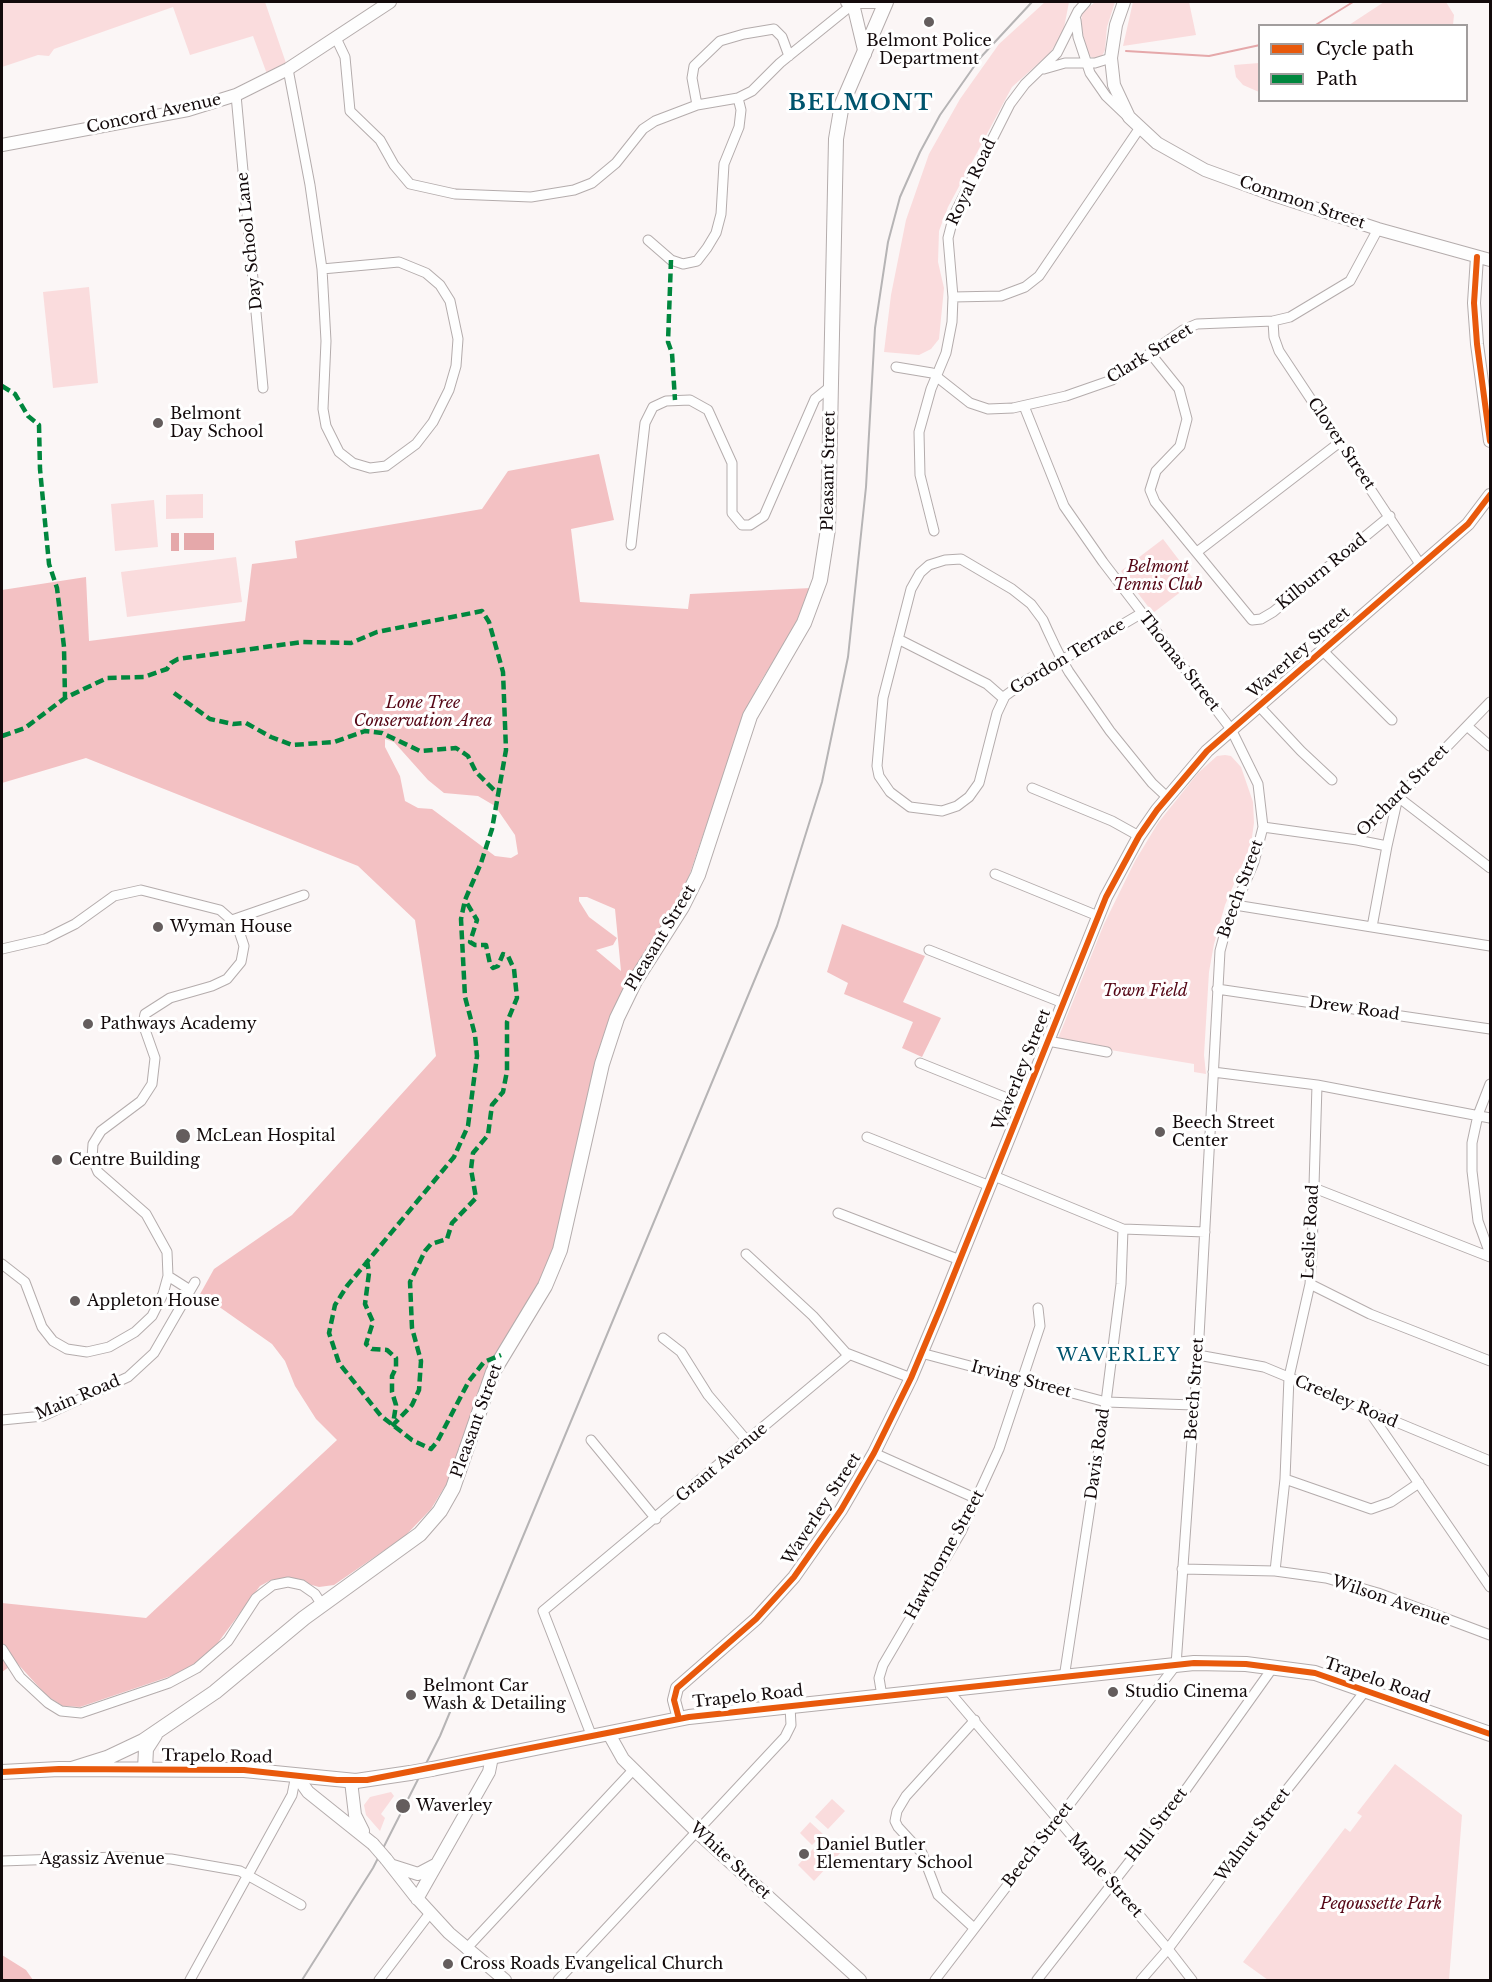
<!DOCTYPE html>
<style>
body{margin:0}
#map{position:relative;width:1492px;height:1982px;overflow:hidden;background:#fbf6f6;font-family:"Libre Baskerville",serif}
canvas{display:block}
.frame{position:absolute;inset:0;border:3px solid #130a0b;pointer-events:none}
.legend{position:absolute;left:1258px;top:24px;width:210px;height:78px;box-sizing:border-box;background:#fff;border:2px solid #a19d9d;margin:0;padding:8px 10px;list-style:none;font-size:18px;color:#130a0b}
.legend li{display:flex;align-items:center;gap:12px;height:30px}
.legend b{width:30px;border:2px solid #a19d9d}
</style>
<div id="map">
<canvas width="1492" height="1982"></canvas>
<div class="frame"></div>
<ul class="legend">
<li><b style="height:8px;background:#e8590c"></b>Cycle path</li>
<li><b style="height:8px;background:#00873e"></b>Path</li>
</ul>
</div>
<script>
const c = document.querySelector('canvas').getContext('2d');
c.lineJoin = 'round';
function fillPath(path, color) { c.fillStyle = color; c.fill(path, 'evenodd'); }
const toPath = rows => new Path2D(rows.map(r => 'M' + r).join(''));
function trace(path, color, width, dash) { c.strokeStyle = color; c.lineWidth = width; c.lineCap = dash ? 'butt' : 'round'; c.setLineDash(dash || []); c.stroke(path); }
function write(font, color, halo, rows, align = 'center') {
  c.font = font + ' "Libre Baskerville",serif'; c.lineWidth = 6; c.setLineDash([]); c.textBaseline = 'middle'; c.strokeStyle = halo; c.fillStyle = color; for (const [text, x, y, turn = 0] of rows) {
    c.save(); c.translate(x, y); c.rotate((+turn || 0) * Math.PI / 180); c.textAlign = isNaN(turn) ? turn : align; if (halo) c.strokeText(text, 0, 0); c.fillText(text, 0, 0); c.restore();
  }
}
fillPath(toPath([
 [2,2,265,2,286,63,267,74,253,36,190,55,173,7,54,49,49,56,38,55,2,67],
 [1045,2,1069,2,1063,33,1050,53,1012,87,948,207,939,231,938,262,944,288,939,339,931,349,919,355,884,352,891,295,906,220,929,154,960,99,999,44],
 [1095,2,1115,2,1107,27,1105,50,1102,56,1094,58,1089,56,1085,45,1081,23,1082,13],
 [1133,2,1189,2,1196,35,1123,46],
 [1384,2,1446,2,1454,15,1453,25,1349,25],
 [1259,63,1260,63,1259,92,1243,85,1236,77,1234,65],
 [89,287,98,383,53,388,43,292],
 [203,494,203,518,166,519,166,495],
 [154,500,158,547,115,551,111,504],
 [1163,539,1195,581,1153,613,1121,571],
 [236,557,242,602,127,617,121,572],
 [1225,755,1231,756,1241,767,1253,802,1254,823,1251,844,1225,905,1214,944,1209,972,1204,1055,1206,1074,1194,1072,1194,1064,1057,1041,1104,924,1135,861,1158,823,1198,773,1217,756],
 [1395,1764,1462,1815,1449,1980,1268,1980,1243,1962,1345,1828,1350,1832,1362,1816,1357,1813],
 [391,1792,394,1796,381,1814,385,1818,380,1831,366,1815,364,1805,370,1797],
 [832,1799,845,1811,828,1829,815,1817],
 [810,1822,823,1834,812,1845,800,1833],
 [825,1836,842,1851,814,1881,798,1865]
]), '#fadcdd');
fillPath(toPath([
 [599,454,614,520,571,529,580,602,688,609,690,594,811,588,793,629,761,681,744,714,684,891,611,1016,596,1063,557,1239,544,1275,491,1361,447,1483,431,1509,405,1536,334,1585,319,1587,287,1578,271,1580,260,1586,214,1648,195,1664,174,1675,80,1707,63,1706,47,1696,16,1662,2,1672,2,1603,146,1618,337,1440,316,1419,295,1386,285,1361,272,1344,218,1306,199,1296,214,1269,292,1215,436,1056,415,920,358,866,86,758,2,783,2,590,86,577,89,641,245,621,252,564,297,558,295,541,482,509,508,471],
 [385,739,394,742,428,780,444,793,478,796,495,806,515,835,518,854,511,858,495,856,432,809,418,808,405,801,400,776,385,747],
 [579,897,587,897,615,909,621,971,596,950,613,945,617,938,589,917,579,901],
 [842,924,925,956,903,1002,941,1018,922,1057,902,1048,913,1022,844,994,848,983,827,972],
 [2,1955,26,1970,33,1980,2,1980]
]), '#f3c1c3');
fillPath(toPath([
 [171,533,179,533,179,551,171,551],
 [184,533,214,533,214,550,184,550]
]), '#e5a8aa');
trace(toPath([
 [1314,26,1353,2],
 [1126,51,1209,56,1260,45],
 [2,1977,3,1980]
]), '#e5a8aa', 2);
const street = toPath([
 [1076,20,1078,37,1090,73,1106,96,1127,116],
 [336,38,345,57,350,111,380,140,394,165,410,184,455,194,531,197,574,190,592,183,616,163,643,129,655,121,697,105,738,98,752,91,780,63,853,4],
 [288,69,310,185,322,269,326,341,323,409,326,426,339,452,353,463,370,468,386,466,416,444,433,422,449,390,456,366,458,339,450,301,440,285,426,273,399,262,322,269],
 [1044,69,1065,63,1095,63,1111,58],
 [236,95,263,388],
 [697,105,692,78,694,66,720,41,744,34,774,29,782,37,789,56],
 [648,240,671,260,683,264,697,261,707,248,716,233,721,214,724,164,739,127,741,110,738,98],
 [953,297,1001,296,1025,287,1039,276,1139,129],
 [1273,321,1274,337,1279,351,1420,564],
 [1150,353,1179,389,1187,419,1180,446,1156,471,1150,490,1155,502,1252,620,1261,619,1273,612,1390,516],
 [896,367,932,373,970,403,988,409,1013,408,1066,396,1112,380,1183,330,1197,324,1273,321,1290,317,1350,281,1378,229],
 [934,531,920,475,919,432,931,389,946,353,952,322,953,297,948,238,954,215,1010,104,1025,84,1057,53,1078,11,1086,2],
 [631,545,645,423,653,407,666,401,690,400,708,410,732,463,732,513,742,525,750,525,764,516,815,399,831,386],
 [1197,552,1340,442],
 [1142,613,1062,660,1027,680,1005,696,997,713,979,783,969,797,957,806,942,811,910,807,890,792,879,776,877,766,883,698,911,589,920,573,929,565,945,560,961,559,1012,589,1031,604,1043,620,1047,629,1055,646,1062,660,1069,672,1110,731,1152,783,1167,797],
 [898,639,987,684,1003,698],
 [1321,649,1392,720],
 [1259,706,1301,751,1332,780],
 [1467,726,1490,746],
 [1032,788,1112,821,1139,836],
 [1263,827,1357,840,1490,702],
 [1357,840,1387,846,1372,927],
 [1387,846,1398,797,1490,868],
 [995,874,1098,916],
 [1235,905,1490,946],
 [232,920,304,895],
 [2,949,45,939,75,924,114,896,141,890,220,910,237,925,244,946,241,962,227,979,212,986,170,998,145,1014,143,1024,155,1058,152,1084,141,1101,101,1131,93,1144,92,1158,98,1172,146,1214,167,1252,168,1276,163,1294,152,1316,135,1332,109,1347,87,1352,67,1349,53,1341,42,1327,25,1282,2,1264],
 [929,950,1063,1003],
 [1217,989,1490,1029],
 [1048,1041,1107,1052],
 [920,1063,1022,1104],
 [1213,1072,1317,1085,1490,1118],
 [1490,1084,1478,1115,1472,1143,1472,1171,1478,1221,1490,1254],
 [867,1137,990,1186],
 [994,1176,1123,1229,1205,1232],
 [1314,1188,1490,1257],
 [838,1213,960,1260],
 [746,1254,813,1316,846,1353,911,1378],
 [168,1276,190,1290],
 [1310,1284,1370,1314,1490,1361],
 [663,1338,681,1352,708,1395,748,1442],
 [921,1353,1106,1402,1194,1405],
 [1198,1355,1264,1367,1490,1461],
 [1371,1414,1490,1587],
 [2,1420,43,1416,128,1377,154,1353,195,1282],
 [591,1440,656,1519],
 [874,1453,977,1499],
 [1285,1479,1371,1509,1391,1502,1419,1483],
 [1182,1569,1275,1571,1326,1578,1378,1593,1490,1635],
 [1275,1571,1285,1479,1289,1377,1310,1284,1312,1253,1317,1085],
 [2,1649,20,1677,48,1703,61,1711,81,1713,169,1683,197,1668,228,1641,256,1598,273,1585,288,1582,302,1585,315,1594,322,1605],
 [1064,1678,1106,1402,1121,1284,1123,1229],
 [947,1689,1168,1949,1192,1980],
 [882,1696,879,1678,883,1665,961,1532,999,1449,1040,1326,1038,1308],
 [592,1737,543,1611,849,1355],
 [2,1861,117,1857,171,1859,240,1871,301,1905],
 [974,1928,938,1895,922,1853,898,1827,895,1821,897,1811,906,1796,975,1720],
 [466,1949,634,1769],
 [190,1980,292,1795,296,1775],
 [379,1980,430,1913],
 [558,1980,785,1737,791,1725,790,1706],
 [935,1980,1176,1665,1198,1355,1220,951,1227,925,1254,862,1263,827,1258,784,1231,729,1103,562,1064,506,1024,406],
 [1037,1980,1187,1788,1274,1666],
 [1141,1980,1168,1949,1285,1792,1366,1690]
]);
const secondary = toPath([
 [847,2,876,2],
 [1124,2,1116,25,1111,58,1114,85,1129,117,1157,143,1205,170,1271,194,1378,229,1490,260],
 [853,4,865,54],
 [2,145,188,110,236,95,288,69,390,2],
 [1477,257,1474,303,1477,344,1490,441],
 [679,1719,674,1700,677,1688,756,1619,794,1577,841,1510,874,1453,911,1378,940,1309,1106,897,1139,836,1157,810,1207,751,1468,524,1490,495],
 [609,1734,623,1759,697,1832,860,1980],
 [296,1775,308,1792,373,1844],
 [351,1781,355,1815,363,1831],
 [386,1859,415,1896,449,1933,505,1980],
 [393,1866,418,1874,437,1864],
 [417,1899,489,1772,492,1757]
]);
const primary = toPath([
 [72,1769,107,1758,143,1741,215,1692,304,1618,420,1534,440,1511,453,1488,493,1372,545,1286,560,1250,602,1064,617,1018,635,981,682,907,698,875,750,716,804,623,820,580,828,529,836,139,842,104,886,2],
 [145,1769,146,1749,155,1735],
 [432,1769,689,1717,1194,1663,1246,1664,1315,1673,1490,1734],
 [2,1772,59,1769,244,1770,356,1781,410,1773]
]);
trace(street, '#b4acac', 11);
trace(secondary, '#b4acac', 14);
trace(primary, '#b4acac', 16);
trace(street, '#fefefe', 9);
trace(secondary, '#fefefe', 12);
trace(primary, '#fefefe', 14);
trace(toPath([
 [302,1980,373,1868,440,1736,777,926,822,782,848,657,866,487,875,328,888,242,900,197,920,152,940,115,980,58,1032,2]
]), '#b6b4b5', 2);
const secondaryBridge = toPath([
 [373,1844,386,1859]
]);
const primaryBridge = toPath([
 [410,1773,432,1769]
]);
trace(secondaryBridge, '#b4acac', 14, []);
trace(primaryBridge, '#b4acac', 16, []);
trace(secondaryBridge, '#fefefe', 12);
trace(primaryBridge, '#fefefe', 14);
trace(toPath([
 [671,260,668,342,672,353,675,400],
 [2,386,15,394,28,416,39,425,40,469,49,564,57,588,64,647,65,698],
 [174,693,210,719,233,724,246,723,271,737,292,745,334,742,365,731,382,733,420,751,456,748,468,756,476,772,499,795],
 [2,736,25,728,65,698,107,678,144,677,167,669,171,663,178,659,302,642,351,643,377,632,482,611,489,622,503,672,506,750,492,829,481,863,465,900,461,919,465,997,475,1035,477,1056,468,1126,454,1157,347,1286,335,1305,329,1333,339,1363,381,1416,412,1440,431,1449,437,1442,469,1381,484,1362,501,1355],
 [367,1260,369,1273,365,1304,373,1322,366,1344,372,1349,387,1350,396,1358,396,1368,392,1376,392,1392,396,1405,393,1424],
 [392,1426,412,1405,419,1390,421,1361,412,1328,410,1282,425,1251,431,1244,447,1239,452,1223,476,1198,471,1169,473,1153,488,1135,492,1105,503,1092,507,1071,507,1022,517,998,514,969,508,956,503,954,498,966,493,968,490,964,486,945,475,945,470,942,477,920,465,900]
]), '#00873e', 4.5, [9, 4.5]);
trace(toPath([
 [1477,257,1474,303,1477,344,1490,441],
 [679,1719,674,1700,677,1688,756,1619,794,1577,841,1510,874,1453,911,1378,940,1309,1106,897,1139,836,1157,810,1207,751,1468,524,1490,495],
 [2,1772,59,1769,244,1770,337,1780,367,1780,689,1717,1194,1663,1246,1664,1315,1673,1490,1734]
]), '#e8590c', 6);
for (const [x, y, r, color] of [
 [929,22,6,"#645d5d"],
 [158,423,6,"#645d5d"],
 [158,927,6,"#645d5d"],
 [88,1024,6,"#645d5d"],
 [1160,1132,6,"#645d5d"],
 [183,1136,8,"#645d5d"],
 [57,1160,6,"#645d5d"],
 [75,1301,6,"#645d5d"],
 [1113,1692,6,"#645d5d"],
 [411,1695,6,"#645d5d"],
 [403,1806,8,"#645d5d"],
 [804,1854,6,"#645d5d"],
 [448,1964,6,"#645d5d"]
]) { const dot = new Path2D(); dot.arc(x, y, r, 0, 2 * Math.PI); c.fillStyle = color; c.fill(dot); trace(dot, '#fff', 2); }
write('16px', '#130a0b', '#fff', [
 ["Belmont Police",929,41,"center"],
 ["Department",929,59,"center"],
 ["Belmont",170,414],
 ["Day School",170,432],
 ["Wyman House",170,927],
 ["Pathways Academy",100,1024],
 ["Beech Street",1172,1123],
 ["Center",1172,1141],
 ["McLean Hospital",196,1136],
 ["Centre Building",69,1160],
 ["Appleton House",87,1301],
 ["Belmont Car",423,1686],
 ["Wash & Detailing",423,1704],
 ["Studio Cinema",1125,1692],
 ["Waverley",416,1806],
 ["Daniel Butler",816,1845],
 ["Elementary School",816,1863],
 ["Cross Roads Evangelical Church",460,1964]
], 'left');
write('16px', '#130a0b', '#fff', [
 ["Concord Avenue",154,114,-12],
 ["Royal Road",972,182,-65],
 ["Common Street",1302,203,19],
 ["Day School Lane",250,241,-96],
 ["Clark Street",1150,354,-32],
 ["Clover Street",1341,444,56],
 ["Pleasant Street",829,471,-89],
 ["Kilburn Road",1322,572,-39],
 ["Waverley Street",1299,653,-41],
 ["Gordon Terrace",1068,657,-31],
 ["Thomas Street",1179,662,52],
 ["Orchard Street",1403,791,-45],
 ["Beech Street",1241,889,-70],
 ["Pleasant Street",661,938,-59],
 ["Drew Road",1354,1009,8],
 ["Waverley Street",1022,1070,-68],
 ["Leslie Road",1311,1232,-87],
 ["Irving Street",1021,1380,15],
 ["Beech Street",1195,1389,-86],
 ["Main Road",78,1398,-23],
 ["Creeley Road",1346,1402,23],
 ["Pleasant Street",477,1421,-70],
 ["Davis Road",1098,1454,-82],
 ["Grant Avenue",722,1463,-40],
 ["Waverley Street",822,1509,-57],
 ["Hawthorne Street",945,1555,-61],
 ["Wilson Avenue",1391,1601,19],
 ["Trapelo Road",1377,1681,19],
 ["Trapelo Road",748,1697,-6],
 ["Trapelo Road",217,1757,1],
 ["Hull Street",1157,1825,-52],
 ["Walnut Street",1253,1835,-53],
 ["Beech Street",1038,1845,-52],
 ["Agassiz Avenue",102,1859],
 ["White Street",730,1861,43],
 ["Maple Street",1105,1876,49]
]);
write('italic 16px', '#550716', '#fff', [
 ["Belmont",1158,567],
 ["Tennis Club",1158,585],
 ["Lone Tree",423,703],
 ["Conservation Area",423,721],
 ["Town Field",1145,991],
 ["Peqoussette Park",1381,1904]
]);
c.letterSpacing = '1.5px';
write('18px', '#00546d', '#fff', [
 ["WAVERLEY",1119,1356]
]);
c.letterSpacing = '0px';
c.letterSpacing = '1.5px';
write('bold 22px', '#00546d', '#fff', [
 ["BELMONT",861,104]
]);
c.letterSpacing = '0px';
</script>
